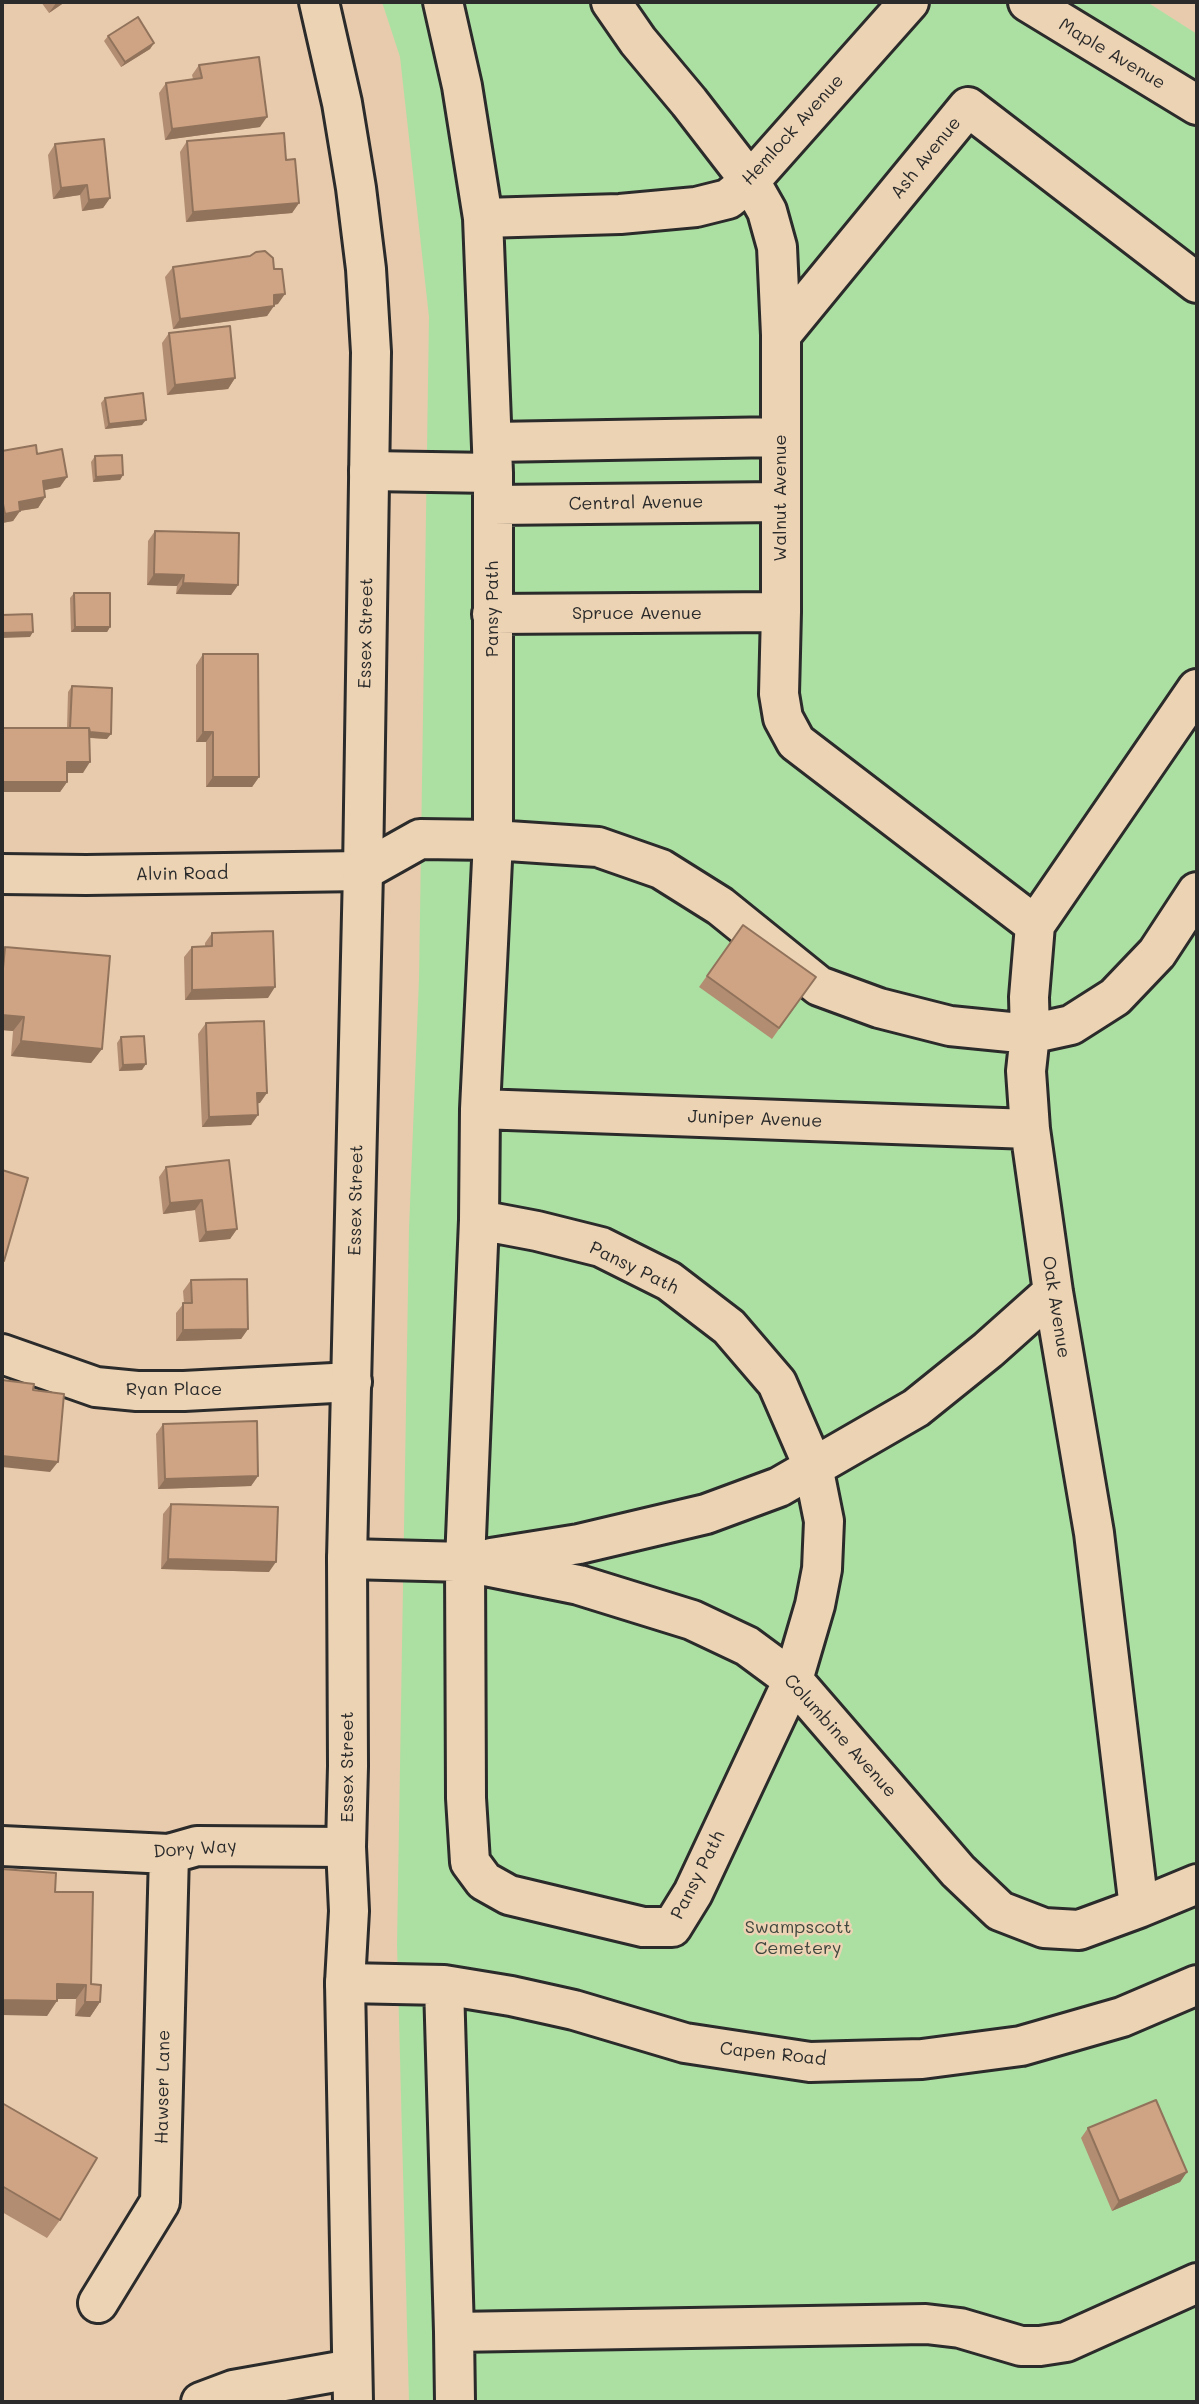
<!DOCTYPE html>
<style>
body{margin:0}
#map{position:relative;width:1199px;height:2404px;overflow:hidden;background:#e8cbac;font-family:Mali,sans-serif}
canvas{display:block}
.frame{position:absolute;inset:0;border:4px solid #2b2b2b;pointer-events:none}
</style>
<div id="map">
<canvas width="1199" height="2404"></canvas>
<div class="frame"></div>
</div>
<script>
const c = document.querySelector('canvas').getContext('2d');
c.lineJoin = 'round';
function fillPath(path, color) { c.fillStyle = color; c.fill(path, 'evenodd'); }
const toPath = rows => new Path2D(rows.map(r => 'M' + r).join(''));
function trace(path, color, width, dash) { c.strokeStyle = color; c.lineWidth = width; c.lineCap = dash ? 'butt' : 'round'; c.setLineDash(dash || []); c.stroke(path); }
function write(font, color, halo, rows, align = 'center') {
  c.font = font + ' Mali,sans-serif'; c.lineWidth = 5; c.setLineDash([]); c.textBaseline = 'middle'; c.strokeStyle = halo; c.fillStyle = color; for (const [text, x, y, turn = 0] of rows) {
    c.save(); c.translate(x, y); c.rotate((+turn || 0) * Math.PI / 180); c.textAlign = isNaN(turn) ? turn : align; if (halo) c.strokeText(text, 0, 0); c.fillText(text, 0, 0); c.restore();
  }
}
fillPath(toPath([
 [382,2,1147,2,1197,34,1197,2402,409,2402,397,1944,409,1229,419,979,429,317,400,57]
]), '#ace0a2');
const minor = toPath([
 [443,2,462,86,483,218,493,473,493,840,480,1109,479,1220,465,1562,466,1798,470,1862,484,1881,509,1895,643,1927,672,1927,693,1893,793,1680,815,1605,822,1569,824,1521,813,1466,777,1383,729,1327,669,1281,601,1247,537,1231,479,1220],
 [611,2,638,41,689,102,750,181,767,211,777,247,781,335,781,612,779,694,783,718,796,742,1035,925],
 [1028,2,1197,105],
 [483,218,620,214,696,207,728,199,750,181,909,2],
 [781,335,968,107,1197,283],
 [493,442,780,437],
 [369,471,493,473],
 [493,505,780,502],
 [492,614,781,612],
 [1197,689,1035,925,1029,997,1030,1034,1026,1071,1030,1129,1053,1292,1094,1533,1139,1908,1197,1884],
 [2,874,86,875,363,871,420,839,493,840,598,847,661,869,720,906,819,986,879,1008,950,1026,1030,1034,1071,1025,1115,997,1157,953,1197,892],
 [480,1109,1030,1129],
 [2,1354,96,1387,137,1391,184,1391,352,1382],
 [491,1558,579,1544,706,1514,779,1487,916,1408,988,1350,1053,1292],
 [347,1559,465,1562,579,1585,692,1620,747,1646,793,1680,958,1871,1000,1911,1044,1928,1079,1930,1139,1908],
 [2,1846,169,1854,197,1846,346,1847],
 [345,1983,444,1985,511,1996,574,2010,685,2043,810,2062,922,2059,1021,2046,1122,2017,1197,1985],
 [444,1985,454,2332,926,2324,960,2328,1021,2346,1040,2346,1066,2342,1197,2283],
 [98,2303,160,2202,169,1854],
 [454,2332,455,2402],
 [201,2402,233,2390,352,2369]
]);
const major = toPath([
 [319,2,342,103,356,188,366,269,371,352,363,871,347,1559,348,1766,346,1847,349,1911,345,1983,353,2402]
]);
trace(minor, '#2b2b2b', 44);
trace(major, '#2b2b2b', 44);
trace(minor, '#ecd3b4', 38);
trace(major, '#ecd3b4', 38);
fillPath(toPath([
 [41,2,65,2,49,13],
 [108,36,154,43,150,49,121,67,104,41],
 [199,65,260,127,165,140,159,93,166,83,193,79,192,75],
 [187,141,286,160,299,203,292,213,186,222,180,152],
 [55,144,110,198,103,208,82,211,80,195,53,199,48,155],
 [173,267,278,304,274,305,267,316,173,329,165,277],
 [169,333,235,378,228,389,167,395,162,343],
 [105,398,142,425,105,429,101,403],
 [2,451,37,454,60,487,44,490,45,497,38,508,20,511,13,521,2,523],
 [95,456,123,475,120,480,93,482,91,462],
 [155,531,238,585,231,595,176,594,177,586,147,585,148,541],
 [74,593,110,627,107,632,71,632,70,598],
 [203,654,259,777,252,787,206,787,206,742,196,742,196,665],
 [72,686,107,739,90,738,83,773,67,773,67,782,60,792,2,792,2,728,67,728,68,692],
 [743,925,816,977,772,1039,699,987],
 [212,933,268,998,185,1000,184,957,192,947,205,946,205,943],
 [5,947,102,1049,91,1063,11,1056,13,1031,2,1030,2,951],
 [206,1023,260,1103,258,1103,251,1125,202,1127,198,1034],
 [121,1037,142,1070,119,1071,117,1043],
 [166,1167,237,1229,230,1239,199,1242,195,1210,163,1214,159,1177],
 [191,1280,248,1329,241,1339,176,1341,176,1313,184,1303,183,1291],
 [163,1424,258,1476,251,1486,158,1489,156,1434],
 [171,1504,269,1572,161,1569,163,1514],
 [55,1892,91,1984,100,2002,90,2017,75,2016,76,1999,57,1999,47,2016],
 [2,2103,60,2220,47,2238,2,2212],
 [1088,2128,1187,2172,1180,2182,1112,2211,1081,2138]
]), '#b28d72');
fillPath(toPath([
 [57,2,65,2,49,13,56,3],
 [154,43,150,49,121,67,125,62],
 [267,117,260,127,165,140,172,129],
 [87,185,80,195,53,199,61,188],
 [110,198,103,208,82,211,89,200],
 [299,203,292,213,186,222,193,212],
 [285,294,278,304,267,306,274,295],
 [274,306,267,316,173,329,180,319],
 [235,378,228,389,167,395,175,385],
 [146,420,142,425,105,429,109,424],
 [123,475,120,480,93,482,96,477],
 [67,477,60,487,35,492,43,481],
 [45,497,38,508,12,512,19,502],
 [20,511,13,521,2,523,2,518,5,514],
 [154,574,184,575,177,586,147,585],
 [183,583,238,585,231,595,176,594],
 [75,627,110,627,107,632,71,632],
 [33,632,30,637,2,638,2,633],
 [70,730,111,734,107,739,66,736],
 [203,732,213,732,206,742,196,742],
 [67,762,90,762,83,773,60,773],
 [213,777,259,777,252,787,206,787],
 [2,782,67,782,60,792,2,792],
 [275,987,268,998,185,1000,192,990],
 [2,1015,24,1017,13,1031,2,1030],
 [21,1041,102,1049,91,1063,11,1056],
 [146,1064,142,1070,119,1071,123,1065],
 [257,1093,267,1093,260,1103,250,1104],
 [258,1115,251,1125,202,1127,209,1117],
 [202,1200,195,1210,163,1214,170,1203],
 [237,1229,230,1239,199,1242,206,1232],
 [248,1329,241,1339,176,1341,183,1330],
 [2,1456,58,1462,50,1472,2,1467],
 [258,1476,251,1486,158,1489,165,1479],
 [168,1559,276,1562,269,1572,161,1569],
 [57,1984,86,1985,76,1999,47,1999],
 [2,2000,57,2001,47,2016,2,2015],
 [85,2002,100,2002,90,2017,75,2016],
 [1187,2172,1180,2182,1112,2211,1119,2201]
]), '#91735c');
const building = toPath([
 [138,17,154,43,125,62,108,36,138,17],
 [259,57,267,117,172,129,166,83,202,78,199,65,259,57],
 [284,133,286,160,295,159,299,203,193,212,187,141,284,133],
 [104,139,110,198,89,200,87,185,61,188,55,144,104,139],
 [265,251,273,258,274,269,282,269,285,294,274,295,274,306,180,319,173,267,250,256,256,252,265,251],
 [230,326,235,378,175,385,169,333,230,326],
 [143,393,146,420,109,424,105,398,143,393],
 [36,445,37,454,62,449,67,477,43,481,45,497,19,502,20,511,5,514,3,504,2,504,2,451,36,445],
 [122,455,123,475,96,477,95,456,122,455],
 [155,531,239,533,238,585,183,583,184,575,154,574,155,531],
 [74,593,110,593,110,627,75,627,74,593],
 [32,614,33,632,2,633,2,615,32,614],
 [203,654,258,654,259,777,213,777,213,732,203,732,203,654],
 [72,686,112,688,111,734,90,732,89,728,70,728,72,686],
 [2,728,89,728,90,762,67,762,67,782,2,782,2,728],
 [743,925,816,977,779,1028,707,976,743,925],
 [273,931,275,987,192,990,192,947,212,946,212,933,273,931],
 [5,947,110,956,102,1049,21,1041,24,1017,2,1015,2,979,5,947],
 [264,1021,267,1093,257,1093,258,1115,209,1117,206,1023,264,1021],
 [144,1036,146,1064,123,1065,121,1037,144,1036],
 [229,1160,237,1229,206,1232,202,1200,170,1203,166,1167,229,1160],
 [2,1170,28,1178,4,1261,2,1260,2,1170],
 [247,1279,248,1329,183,1330,183,1303,192,1303,191,1280,247,1279],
 [2,1380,34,1384,33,1390,64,1394,58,1462,2,1456,2,1380],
 [257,1421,258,1476,165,1479,163,1424,257,1421],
 [171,1504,278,1507,276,1562,168,1559,171,1504],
 [2,1869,56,1873,55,1892,93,1892,91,1984,101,1985,100,2002,85,2002,86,1985,57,1984,57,2001,2,2000,2,1869],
 [1156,2100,1187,2172,1119,2201,1088,2128,1156,2100],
 [2,2103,97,2158,60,2220,2,2186,2,2103]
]);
fillPath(building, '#cfa484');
trace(building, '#91735c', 2);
write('18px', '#2b2b2b', '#ecd3b4', [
 ["Maple Avenue",1112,54,31],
 ["Hemlock Avenue",793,130,-48],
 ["Ash Avenue",926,158,-51],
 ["Walnut Avenue",780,498,-90],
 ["Central Avenue",636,503,-1],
 ["Pansy Path",492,609,-90],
 ["Spruce Avenue",637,613],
 ["Essex Street",366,633,-89],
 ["Alvin Road",182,874,-1],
 ["Juniper Avenue",755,1119,2],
 ["Essex Street",356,1200,-89],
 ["Pansy Path",634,1268,26],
 ["Oak Avenue",1056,1307,81],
 ["Ryan Place",174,1389],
 ["Columbine Avenue",840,1736,48],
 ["Essex Street",347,1767,-90],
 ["Dory Way",195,1849,-4],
 ["Pansy Path",698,1875,-63],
 ["Capen Road",773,2054,6],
 ["Hawser Lane",163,2087,-89]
]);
write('18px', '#3e463d', '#ecd3b4', [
 ["Swampscott",798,1927],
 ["Cemetery",798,1948]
]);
</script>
